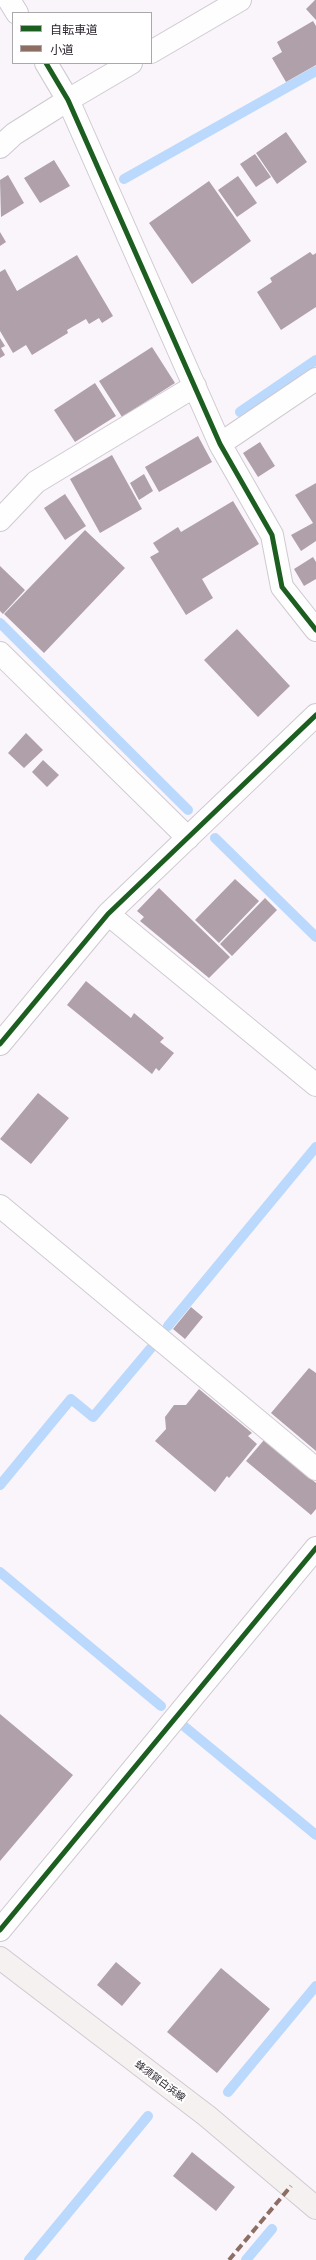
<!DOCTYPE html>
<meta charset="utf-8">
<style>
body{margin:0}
#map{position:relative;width:316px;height:2260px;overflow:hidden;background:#faf5fb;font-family:"Golos Text","Noto Sans JP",sans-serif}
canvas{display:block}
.legend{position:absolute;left:12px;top:12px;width:140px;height:52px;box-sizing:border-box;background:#fff;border:1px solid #aba8ab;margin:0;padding:5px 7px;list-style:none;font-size:12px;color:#2c252e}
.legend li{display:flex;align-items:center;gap:8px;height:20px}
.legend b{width:20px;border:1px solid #aba8ab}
</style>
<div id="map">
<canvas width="316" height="2260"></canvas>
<ul class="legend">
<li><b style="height:5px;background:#1b5e20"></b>自転車道</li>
<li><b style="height:5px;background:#8d6e63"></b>小道</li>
</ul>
</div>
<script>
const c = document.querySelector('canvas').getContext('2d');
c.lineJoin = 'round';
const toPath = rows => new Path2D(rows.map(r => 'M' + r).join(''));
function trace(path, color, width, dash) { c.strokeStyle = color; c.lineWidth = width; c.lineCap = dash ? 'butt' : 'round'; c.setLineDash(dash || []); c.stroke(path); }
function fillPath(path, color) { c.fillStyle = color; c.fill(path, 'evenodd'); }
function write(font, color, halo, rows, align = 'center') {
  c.font = font + ' "Golos Text","Noto Sans JP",sans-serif'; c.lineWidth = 4; c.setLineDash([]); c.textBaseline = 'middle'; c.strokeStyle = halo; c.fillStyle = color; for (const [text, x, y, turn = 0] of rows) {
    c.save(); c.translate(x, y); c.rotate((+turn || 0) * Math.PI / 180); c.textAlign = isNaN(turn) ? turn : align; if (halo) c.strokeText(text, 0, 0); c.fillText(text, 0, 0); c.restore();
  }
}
trace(toPath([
 [124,179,316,71],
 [240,412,316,360],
 [0,623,188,810],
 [215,838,316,937],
 [168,1326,316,1147],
 [0,1485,71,1399,93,1417,151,1348],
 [0,1572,161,1706],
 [185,1727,316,1835],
 [228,2092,316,1986],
 [29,2260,148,2116],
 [246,2260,272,2229]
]), '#bad9fd', 10);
fillPath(toPath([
 [315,0,316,0,316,20,306,9],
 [313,21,316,26,316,65,286,82,272,58,282,52,277,42],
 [286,132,307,162,277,184,256,153],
 [255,154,271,177,256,187,240,164],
 [54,160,70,186,40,203,24,178],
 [8,175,24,203,1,217,0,180],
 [238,176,257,203,237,217,218,190],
 [209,181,251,241,192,284,149,223],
 [0,232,6,242,0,246],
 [310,252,313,255,316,253,316,307,281,330,257,292,272,282,270,278],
 [77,255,113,316,102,323,99,318,89,324,86,319,67,330,68,333,32,355,26,345,13,353,0,331,0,272,5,269,17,291],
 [0,338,5,346,1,348,5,355,0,358],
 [152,347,175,383,122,417,99,381],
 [95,383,116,416,75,442,54,410],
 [198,436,212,462,159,492,145,467],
 [260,442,275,466,258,477,243,453],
 [112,455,142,509,100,533,70,479],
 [144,474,153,491,139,500,130,483],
 [316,483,316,541,301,551,291,535,313,523,295,495],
 [65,494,86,526,65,540,44,508],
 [233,501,259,544,202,579,213,598,186,615,150,557,159,552,153,543,178,527,181,532],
 [85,530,125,568,44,653,4,614],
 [313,557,316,562,316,579,304,586,294,569],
 [0,566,25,590,3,614,0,611],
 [237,629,290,686,258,717,204,660],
 [26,733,43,750,24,768,8,753],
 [43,760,59,775,47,787,32,772],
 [235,879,259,901,219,943,195,920],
 [159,888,230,957,209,978,140,921,144,917,137,911],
 [265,898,277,910,232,956,220,944],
 [86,981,131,1018,134,1013,164,1038,160,1042,174,1053,159,1071,156,1068,152,1074,67,1005],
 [38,1093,69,1118,31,1164,0,1139],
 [191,1307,203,1317,185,1339,173,1329],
 [309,1368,316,1373,316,1451,271,1413],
 [199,1389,252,1433,248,1436,257,1444,229,1478,227,1476,215,1492,155,1441,166,1429,165,1417,174,1405,186,1405],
 [264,1440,316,1483,316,1509,311,1515,246,1461],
 [0,1714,73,1775,0,1861],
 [116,1962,141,1983,122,2006,97,1985],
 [221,1968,270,2009,217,2073,167,2032],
 [192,2152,235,2187,216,2211,173,2176]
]), '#afa0aa');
const street = toPath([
 [9,0,17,13],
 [151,52,240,0],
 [46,63,68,100,220,444,272,535,282,587,316,630],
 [0,147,14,134,68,100,131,63],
 [220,444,316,379],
 [0,520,36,482,195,386],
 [0,653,188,838],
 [108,914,316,1085],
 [0,1044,108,914,316,715],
 [0,1206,316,1469],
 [0,1930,316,1548]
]);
const secondary = toPath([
 [0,1958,207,2116,316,2208]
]);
trace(street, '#cfcad1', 24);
trace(secondary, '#cfcad1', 24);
trace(street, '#fefefe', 22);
trace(secondary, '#f4f1f0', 22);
trace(toPath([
 [229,2260,291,2186]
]), '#8d6e63', 4, [8, 4]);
trace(toPath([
 [46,63,68,100,220,444,272,535,282,587,316,630],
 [0,1044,108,914,316,715],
 [0,1930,316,1548]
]), '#1b5e20', 5);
write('10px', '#2c252e', '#fff', [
 ["蜂須賀白浜線",160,2081,37]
]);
</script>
